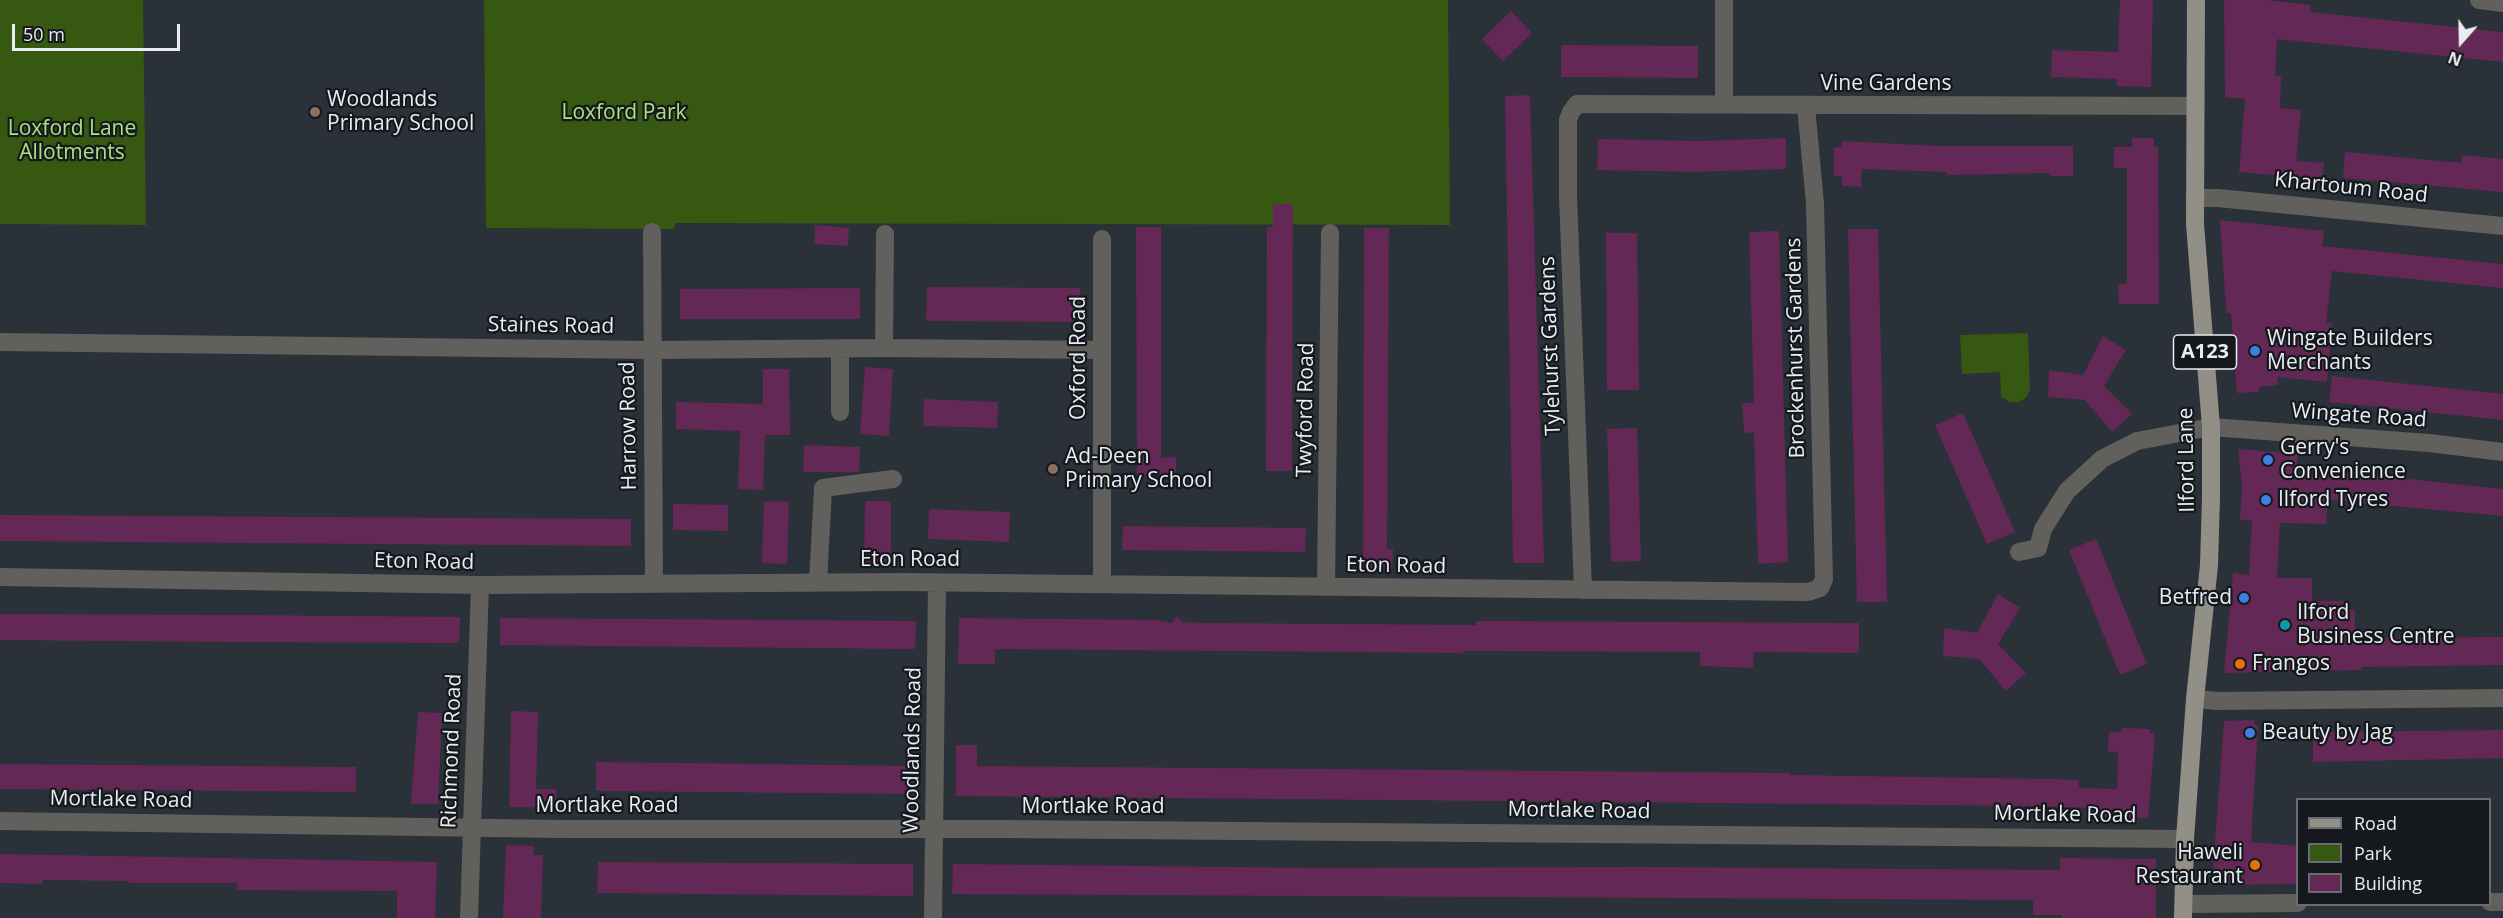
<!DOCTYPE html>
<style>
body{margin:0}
#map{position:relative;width:2503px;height:918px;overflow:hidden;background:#2a3138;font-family:"Open Sans",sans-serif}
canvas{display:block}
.legend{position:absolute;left:2296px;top:798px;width:195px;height:108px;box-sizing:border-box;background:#15181c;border:2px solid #696d71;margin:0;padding:8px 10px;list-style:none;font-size:18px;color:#e8edf1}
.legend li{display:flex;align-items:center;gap:12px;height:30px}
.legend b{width:30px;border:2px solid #696d71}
.north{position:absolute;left:2431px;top:12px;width:60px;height:60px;-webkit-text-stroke:4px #15181c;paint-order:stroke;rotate:200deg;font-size:16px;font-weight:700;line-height:24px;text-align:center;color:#e8edf1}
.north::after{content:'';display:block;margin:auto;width:21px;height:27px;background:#e8edf1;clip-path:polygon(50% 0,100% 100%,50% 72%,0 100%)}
.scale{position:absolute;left:12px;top:24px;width:168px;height:27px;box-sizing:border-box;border:3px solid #e8edf1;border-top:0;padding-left:8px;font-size:18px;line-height:21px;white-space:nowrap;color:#e8edf1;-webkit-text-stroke:4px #15181c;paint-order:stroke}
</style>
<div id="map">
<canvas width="2503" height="918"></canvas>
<ul class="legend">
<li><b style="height:8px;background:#928f86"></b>Road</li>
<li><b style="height:16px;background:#365811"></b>Park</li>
<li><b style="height:16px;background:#642856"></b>Building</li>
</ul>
<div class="north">N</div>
<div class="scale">50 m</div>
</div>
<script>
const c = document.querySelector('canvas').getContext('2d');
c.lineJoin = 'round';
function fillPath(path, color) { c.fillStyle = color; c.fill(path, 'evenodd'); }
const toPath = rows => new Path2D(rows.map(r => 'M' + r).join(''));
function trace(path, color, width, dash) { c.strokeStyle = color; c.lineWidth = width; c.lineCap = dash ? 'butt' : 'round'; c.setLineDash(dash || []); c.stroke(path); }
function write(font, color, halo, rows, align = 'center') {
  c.font = font + ' "Open Sans",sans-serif'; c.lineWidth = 4.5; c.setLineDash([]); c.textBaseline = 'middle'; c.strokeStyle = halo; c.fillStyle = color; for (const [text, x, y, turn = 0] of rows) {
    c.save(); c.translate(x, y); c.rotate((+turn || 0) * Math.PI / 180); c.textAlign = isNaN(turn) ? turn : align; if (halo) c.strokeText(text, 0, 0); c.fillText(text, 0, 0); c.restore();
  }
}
fillPath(toPath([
 [0,0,143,0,146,225,0,224],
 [484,0,1448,0,1450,225,675,223,674,229,486,228],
 [2028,333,2030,389,2027,397,2019,402,2010,402,2001,397,2000,372,1962,374,1960,335]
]), '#365811');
fillPath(toPath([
 [2120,0,2153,0,2151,87,2117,86,2117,79,2051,77,2052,50,2118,52],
 [2224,0,2266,0,2311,5,2310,12,2503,32,2503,62,2277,39,2275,76,2281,76,2280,108,2301,110,2296,161,2324,163,2322,183,2283,179,2283,176,2239,172,2245,99,2225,97],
 [1511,11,1532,33,1503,61,1482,39],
 [1561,45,1698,46,1698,78,1561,77],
 [1530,95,1544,563,1513,563,1505,96],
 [1786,138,1786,169,1694,172,1597,170,1598,139,1700,141],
 [2132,138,2154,138,2154,147,2158,147,2159,304,2119,304,2118,285,2127,284,2127,168,2114,168,2114,147,2132,147],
 [1842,141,1938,146,2073,146,2073,176,2051,176,2051,173,1947,175,1947,172,1862,169,1861,187,1842,186,1842,176,1834,176,1834,147,1842,148],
 [2345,152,2461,163,2462,155,2503,159,2503,192,2343,178],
 [1273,204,1293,204,1292,471,1266,471,1267,227,1273,227],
 [2220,220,2324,231,2322,246,2503,264,2503,288,2332,271,2326,323,2332,323,2327,382,2277,377,2278,385,2259,387,2259,392,2237,393,2231,313,2227,313,2225,294],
 [815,225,849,228,848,246,814,244],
 [1136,227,1161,227,1161,458,1176,457,1176,475,1137,475],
 [1364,228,1389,228,1387,549,1393,549,1392,569,1363,569],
 [1848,229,1878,229,1887,602,1857,602],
 [1779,231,1788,562,1758,564,1754,432,1744,433,1742,403,1754,403,1749,232],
 [1606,233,1637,233,1639,390,1607,390],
 [927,287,1080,288,1080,322,926,321],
 [860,288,860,319,680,319,680,289],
 [2103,336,2126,350,2104,386,2132,414,2112,432,2085,400,2048,397,2049,370,2083,375],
 [865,367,893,369,889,436,860,434],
 [763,369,789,369,790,435,765,435,763,490,738,489,740,431,676,429,676,402,763,404],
 [2332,376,2503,394,2503,420,2329,402],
 [924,399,998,402,997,428,923,426],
 [1963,413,2015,532,1987,544,1935,425],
 [1637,428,1641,561,1611,562,1607,429],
 [804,445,860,447,859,472,803,472],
 [2238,449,2298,454,2295,475,2332,478,2332,471,2503,489,2503,516,2328,500,2326,524,2280,523,2277,578,2312,578,2312,601,2350,601,2350,610,2355,609,2355,638,2503,637,2503,665,2361,667,2361,670,2224,673,2233,573,2249,575,2252,521,2240,520,2242,486],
 [764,501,789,502,787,564,762,563],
 [865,501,891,501,891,564,864,564],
 [673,504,728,505,728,531,673,530],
 [929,509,1010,512,1009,542,928,539],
 [0,515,631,519,631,546,0,541],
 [1123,526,1306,528,1305,552,1122,550],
 [2096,539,2147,664,2120,675,2069,550],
 [1998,594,2020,608,1998,644,2026,673,2006,691,1979,659,1943,656,1944,628,1977,633],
 [0,614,238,615,460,617,459,643,225,642,0,640],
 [1177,616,1182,622,1204,623,1476,625,1476,621,1494,621,1859,623,1859,653,1754,652,1753,668,1700,666,1700,652,1463,651,1463,653,995,649,995,664,958,664,959,618,1155,620,1172,623],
 [500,618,916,621,915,649,500,645],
 [511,711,538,712,536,789,556,789,556,808,509,807],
 [418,712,442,713,438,804,411,804],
 [2254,720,2255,725,2258,726,2251,842,2298,846,2298,884,2212,885,2224,721],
 [2122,728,2150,729,2150,733,2155,733,2148,818,2085,817,2086,808,2035,806,956,796,956,745,977,745,977,766,1790,773,1790,775,2052,779,2079,780,2079,788,2117,789,2118,752,2108,751,2109,732,2122,732],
 [2503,730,2503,758,2313,762,2313,732],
 [596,762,914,766,913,794,596,791],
 [0,764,356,767,356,792,0,789],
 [506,845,534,846,533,855,543,855,541,918,503,918],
 [0,854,437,862,435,918,397,918,397,891,237,890,237,883,129,883,129,881,43,880,43,884,0,883],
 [2060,858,2156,859,2156,918,2062,918,2062,915,2033,915,2033,900,952,894,953,864,1320,868,1645,867,2060,870],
 [598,862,913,864,913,896,597,893]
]), '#642856');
trace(toPath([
 [1724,0,1724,104],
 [2479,0,2503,3],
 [2195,198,2218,198,2503,226],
 [652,232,654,584],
 [1102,239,1102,584],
 [0,342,651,350,884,348,1101,350],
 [840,348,840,412],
 [884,348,885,234],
 [2019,552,2038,548,2043,529,2067,491,2102,459,2137,441,2211,427,2429,443,2503,452],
 [0,577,480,585,903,582,1808,592,1820,588,1824,579,1815,204,1806,106],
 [818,582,823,488,893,479],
 [1326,587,1330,233],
 [1583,590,1568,196,1568,120,1571,112,1577,104,2194,106],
 [2195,699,2218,701,2503,698],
 [0,821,563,829,1003,829,2185,839],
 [2490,902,2503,902],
 [2184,904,2298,903],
 [469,918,480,585],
 [933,918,937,583]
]), '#62605c', 18);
trace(toPath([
 [2183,918,2185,839,2195,699,2209,565,2211,497,2211,427,2195,224,2196,0]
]), '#928f86', 18);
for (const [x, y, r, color] of [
 [315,112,6,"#8d6e63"],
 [2255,351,6,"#3f7fe0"],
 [2268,460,6,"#3f7fe0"],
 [1053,469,6,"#8d6e63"],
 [2266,500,6,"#3f7fe0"],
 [2244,598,6,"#3f7fe0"],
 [2285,625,6,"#0f9aa8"],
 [2240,664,6,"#e8710a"],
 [2250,733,6,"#3f7fe0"],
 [2255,865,6,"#e8710a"]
]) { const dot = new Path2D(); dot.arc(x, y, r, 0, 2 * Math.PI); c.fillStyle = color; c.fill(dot); trace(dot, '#15181c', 2); }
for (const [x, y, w] of [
 [2205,352,63]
]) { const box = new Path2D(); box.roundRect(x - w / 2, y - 17, w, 34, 4.5); c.fillStyle = '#15181c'; c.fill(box); trace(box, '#e8edf1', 1.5); }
write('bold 20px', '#e8edf1', null, [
 ["A123",2205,352]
]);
write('21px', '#e8edf1', '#15181c', [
 ["Vine Gardens",1886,84],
 ["Khartoum Road",2351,188,6],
 ["Staines Road",551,326,1],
 ["Tylehurst Gardens",1551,346,-92],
 ["Brockenhurst Gardens",1796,348,-91],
 ["Oxford Road",1079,358,-90],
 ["Twyford Road",1306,410,-89],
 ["Wingate Road",2359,416,4],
 ["Harrow Road",629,426,-91],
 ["Ilford Lane",2187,460,-91],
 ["Eton Road",910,560],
 ["Eton Road",424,562,1],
 ["Eton Road",1396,566,1],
 ["Woodlands Road",913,750,-89],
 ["Richmond Road",452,751,-88],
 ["Mortlake Road",121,800,1],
 ["Mortlake Road",607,806],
 ["Mortlake Road",1093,807],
 ["Mortlake Road",1579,811,1],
 ["Mortlake Road",2065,815,1]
]);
write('21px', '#e8edf1', '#15181c', [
 ["Woodlands",327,100],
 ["Primary School",327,124],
 ["Wingate Builders",2267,339],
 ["Merchants",2267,363],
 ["Gerry's",2280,448],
 ["Convenience",2280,472],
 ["Ad-Deen",1065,457],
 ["Primary School",1065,481],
 ["Ilford Tyres",2278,500],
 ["Betfred",2232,598,"right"],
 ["Ilford",2297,613],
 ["Business Centre",2297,637],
 ["Frangos",2252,664],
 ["Beauty by Jag",2262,733],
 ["Haweli",2243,853,"right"],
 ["Restaurant",2243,877,"right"]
], 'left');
write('21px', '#abe181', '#15181c', [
 ["Loxford Park",624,113],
 ["Loxford Lane",72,129],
 ["Allotments",72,153]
]);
</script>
